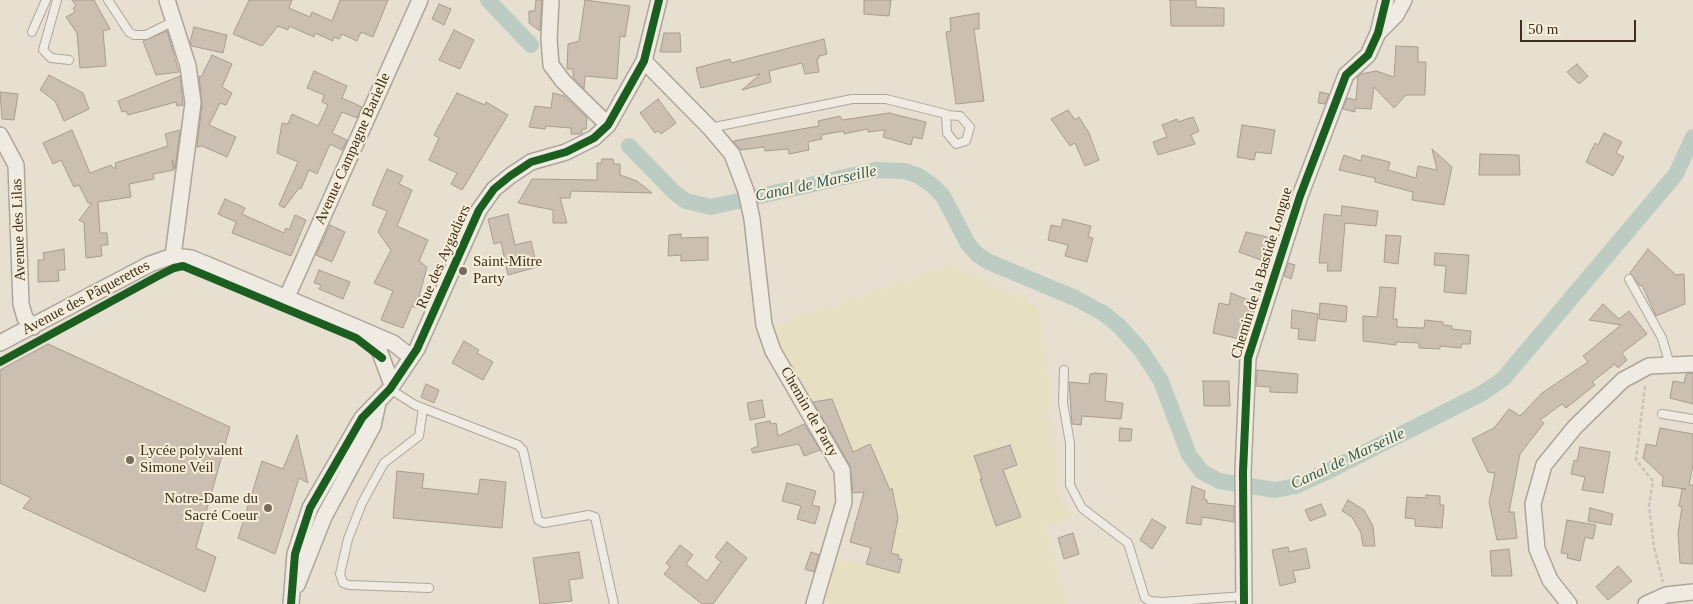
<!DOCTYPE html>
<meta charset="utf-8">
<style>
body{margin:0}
#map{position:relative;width:1693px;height:604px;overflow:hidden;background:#e7e0d1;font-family:Georgia,serif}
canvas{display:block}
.scale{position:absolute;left:1520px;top:20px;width:116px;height:22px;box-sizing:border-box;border:2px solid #3d2e20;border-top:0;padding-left:6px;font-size:15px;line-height:18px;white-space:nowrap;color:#3d2e20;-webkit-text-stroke:4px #f7eed8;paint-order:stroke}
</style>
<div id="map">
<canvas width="1693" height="604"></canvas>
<div class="scale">50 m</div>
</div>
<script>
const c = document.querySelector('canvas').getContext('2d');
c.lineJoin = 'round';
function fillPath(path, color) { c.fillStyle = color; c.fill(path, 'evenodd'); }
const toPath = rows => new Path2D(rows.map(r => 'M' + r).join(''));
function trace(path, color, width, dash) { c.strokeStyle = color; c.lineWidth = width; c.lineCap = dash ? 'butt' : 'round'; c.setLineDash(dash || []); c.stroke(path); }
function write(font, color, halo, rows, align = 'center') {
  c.font = font + ' Georgia,serif'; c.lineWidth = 4; c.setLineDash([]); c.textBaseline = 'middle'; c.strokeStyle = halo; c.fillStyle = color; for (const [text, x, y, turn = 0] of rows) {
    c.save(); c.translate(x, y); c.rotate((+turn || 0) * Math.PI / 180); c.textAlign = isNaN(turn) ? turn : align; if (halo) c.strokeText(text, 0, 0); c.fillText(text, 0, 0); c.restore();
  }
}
fillPath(toPath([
 [957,263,961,270,1026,299,1038,308,1050,387,1048,418,1052,425,1060,498,1074,516,1046,527,1066,604,820,604,834,558,888,570,892,489,884,493,858,491,850,493,813,409,769,328]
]), '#e6dfc2');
trace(toPath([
 [488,0,531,45],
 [629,146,675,193,686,201,711,207,876,170,905,171,919,176,933,186,943,196,968,244,977,254,989,262,1075,298,1103,313,1118,325,1141,350,1161,381,1189,455,1202,472,1219,481,1275,490,1296,486,1324,473,1481,394,1503,379,1676,174,1693,137]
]), '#bcccc2', 16);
const building = toPath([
 [72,0,94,0,110,29,103,31,106,66,80,68,77,33,66,17,75,12,73,8,76,6,72,0],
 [249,0,292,0,289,8,310,17,312,12,332,21,340,0,388,0,373,37,361,32,357,41,342,34,339,39,334,37,333,41,315,33,314,37,289,26,288,30,278,26,262,46,233,34,249,0],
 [536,0,542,0,540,31,529,23,529,11,535,11,536,0],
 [585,0,630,6,625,37,620,36,617,79,585,76,584,89,573,77,573,69,567,69,568,44,579,41,585,0],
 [864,0,891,0,889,16,864,14,864,0],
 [1170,0,1196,0,1196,7,1224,8,1224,26,1171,26,1170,0],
 [439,4,451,9,444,25,432,19,439,4],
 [979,13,979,29,974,29,984,101,956,104,946,32,951,31,950,18,979,13],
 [194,27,227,35,223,53,192,46,190,42,194,27],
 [454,30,474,40,460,69,439,60,454,30],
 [167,31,179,72,156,75,143,41,167,31],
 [664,33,680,33,681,52,660,52,664,33],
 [824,39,827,54,819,56,819,58,817,59,819,72,805,74,802,63,769,71,771,82,742,90,760,74,701,88,696,68,730,59,731,63,824,39],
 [1396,46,1418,47,1418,62,1426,62,1425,95,1406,95,1394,108,1374,87,1371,109,1355,108,1355,112,1343,109,1347,98,1356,100,1358,76,1361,74,1376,71,1394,77,1396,46],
 [212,55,232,64,222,87,232,93,226,105,220,103,209,125,236,137,227,157,202,146,197,147,202,104,199,76,201,77,212,55],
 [1577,64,1588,76,1579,84,1567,72,1577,64],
 [314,71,347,86,342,98,362,107,357,118,342,112,332,133,347,140,342,150,330,144,317,174,309,170,301,189,299,188,284,208,279,205,298,162,277,153,282,123,288,124,292,114,318,126,328,105,322,102,324,95,307,88,314,71],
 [49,75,83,93,89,109,64,121,55,101,40,90,49,75],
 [180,76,183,105,177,106,176,102,128,115,126,111,122,112,118,101,180,76],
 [0,92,18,94,14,120,2,119,0,92],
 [1320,92,1329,94,1325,104,1318,103,1320,92],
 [457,93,485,105,486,102,508,115,462,190,451,184,457,173,429,160,439,138,434,135,457,93],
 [553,93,564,96,587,118,586,129,582,129,582,134,571,134,571,128,546,126,545,129,529,127,535,106,551,108,553,93],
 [658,99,676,123,661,134,658,131,655,133,640,113,658,99],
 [1068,110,1075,120,1079,117,1089,133,1099,160,1085,166,1075,143,1070,146,1051,119,1068,110],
 [889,113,926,122,922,139,913,137,911,145,883,137,885,130,868,132,868,129,844,134,844,131,821,135,822,139,808,142,809,150,789,154,788,149,765,151,764,147,741,150,733,141,819,126,818,121,840,116,842,120,889,113],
 [1193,117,1199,131,1191,135,1195,144,1158,155,1153,142,1167,137,1162,125,1177,119,1178,122,1193,117],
 [1242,125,1275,130,1271,154,1256,152,1254,160,1237,157,1242,125],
 [72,130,90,173,111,165,113,168,116,168,115,163,168,146,165,134,180,130,175,169,172,160,174,170,153,174,154,179,129,184,131,197,98,202,100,233,107,233,108,245,101,245,102,256,86,258,84,223,79,220,92,203,88,203,79,185,74,187,61,160,53,164,43,143,72,130],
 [1604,133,1622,142,1616,153,1624,157,1613,176,1586,162,1595,143,1598,145,1604,133],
 [1432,149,1452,167,1444,205,1412,200,1413,192,1375,182,1375,178,1339,170,1344,155,1361,161,1362,155,1390,162,1388,170,1416,178,1418,166,1437,170,1432,149],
 [1480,154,1519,155,1520,175,1479,175,1480,154],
 [602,159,613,159,614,164,620,164,620,175,637,181,652,193,571,191,570,198,560,198,567,223,553,223,553,210,518,203,532,179,597,180,597,163,601,163,602,159],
 [387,169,403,176,399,184,412,190,397,226,428,240,419,261,427,267,416,308,412,306,403,328,381,320,393,291,374,283,391,250,378,232,387,211,372,205,387,169],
 [225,199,245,208,242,214,284,233,286,228,289,230,295,215,306,220,291,256,232,233,236,222,218,214,225,199],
 [1342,206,1378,211,1376,226,1345,223,1341,271,1327,271,1328,263,1319,263,1324,214,1341,216,1342,206],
 [508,214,515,245,531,241,537,267,508,275,501,242,494,244,488,219,508,214],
 [1063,219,1091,226,1088,237,1093,238,1087,262,1065,256,1068,245,1048,240,1051,225,1061,227,1063,219],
 [330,225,345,232,332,262,316,255,330,225],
 [1246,232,1276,239,1269,263,1239,252,1246,232],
 [681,234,681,238,708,237,708,260,681,261,681,255,668,256,669,235,681,234],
 [1386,235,1401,236,1398,264,1384,262,1386,235],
 [64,249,65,270,58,270,59,281,38,282,38,260,44,260,43,253,64,249],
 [1648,249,1676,275,1684,274,1685,304,1656,316,1642,285,1640,286,1630,273,1648,249],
 [1435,253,1469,255,1466,294,1444,292,1446,266,1434,265,1435,253],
 [1288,263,1295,265,1291,279,1284,276,1288,263],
 [319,270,350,282,343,299,319,289,321,285,314,283,319,270],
 [1380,287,1396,288,1393,319,1397,319,1397,327,1424,328,1425,320,1443,322,1443,325,1452,326,1452,329,1471,331,1470,344,1462,344,1461,348,1440,346,1440,349,1419,348,1419,343,1396,342,1396,345,1363,341,1363,316,1377,317,1380,287],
 [1231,293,1256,303,1244,340,1213,333,1219,303,1229,305,1231,293],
 [1320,303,1347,306,1346,322,1319,319,1320,303],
 [1603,304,1619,319,1629,311,1647,334,1622,353,1627,360,1618,368,1615,364,1592,382,1595,385,1566,408,1562,404,1540,420,1544,423,1520,454,1509,512,1514,512,1517,538,1497,540,1489,502,1495,473,1488,472,1472,439,1494,428,1509,409,1520,416,1542,393,1588,362,1583,356,1621,325,1589,320,1603,304],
 [1292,310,1318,314,1315,341,1298,339,1299,329,1291,328,1292,310],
 [464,341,479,350,477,353,493,362,483,380,452,363,464,341],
 [48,344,230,427,196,548,216,557,205,592,23,508,31,498,0,483,0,370,48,344],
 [1257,370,1298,374,1297,393,1270,392,1270,387,1256,386,1257,370],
 [1095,373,1107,374,1105,401,1123,403,1121,419,1082,416,1081,425,1072,424,1069,382,1089,384,1090,374,1095,373],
 [1693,373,1693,404,1670,398,1673,381,1684,383,1686,374,1693,373],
 [1203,381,1229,381,1230,406,1204,406,1203,381],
 [426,384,439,390,434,403,421,397,426,384],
 [832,399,853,452,870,444,890,490,892,488,898,518,891,553,899,555,898,559,902,559,899,573,866,564,871,548,850,542,864,492,853,493,850,466,813,402,832,399],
 [762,400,765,417,750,420,747,403,762,400],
 [770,421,771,424,776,423,778,436,804,424,820,450,804,456,799,444,753,453,751,449,758,446,755,424,770,421],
 [1120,428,1132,429,1131,441,1119,441,1120,428],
 [1660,428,1693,434,1693,465,1689,485,1693,485,1693,564,1680,563,1678,533,1682,507,1679,506,1682,489,1686,489,1662,486,1663,477,1643,458,1646,444,1656,446,1660,428],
 [297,435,308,483,299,478,275,554,238,538,262,461,283,469,297,435],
 [1010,445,1017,465,1003,470,1021,517,996,526,980,479,982,479,974,456,1010,445],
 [1580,447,1610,452,1603,493,1582,490,1585,477,1571,474,1574,460,1577,461,1580,447],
 [397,471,424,474,422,488,478,494,480,479,506,482,502,528,393,518,397,471],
 [787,483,816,491,812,505,820,507,815,524,797,519,801,506,782,501,787,483],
 [1192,486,1205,491,1204,499,1207,500,1207,503,1234,506,1234,522,1202,517,1201,525,1186,523,1192,486],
 [1426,495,1440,496,1440,505,1444,505,1442,528,1415,526,1415,519,1405,518,1407,497,1426,498,1426,495],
 [1348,500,1364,510,1373,526,1375,546,1363,546,1361,533,1352,517,1342,511,1348,500],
 [1321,504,1326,515,1310,521,1305,510,1321,504],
 [1590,508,1613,514,1611,525,1588,521,1590,508],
 [1152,519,1166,527,1152,549,1140,540,1152,519],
 [1567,520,1596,525,1593,539,1585,537,1580,561,1567,558,1568,554,1561,553,1567,520],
 [1073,533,1079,554,1064,559,1058,538,1073,533],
 [727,542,747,558,713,604,702,604,664,574,670,567,666,563,680,545,693,555,686,564,707,581,721,562,715,557,727,542],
 [1288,547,1289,552,1306,548,1310,568,1293,571,1296,582,1280,586,1272,550,1288,547],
 [1509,549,1512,576,1492,576,1490,551,1509,549],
 [579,552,583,578,569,580,572,601,540,604,533,558,579,552],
 [811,552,819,555,814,572,805,569,811,552],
 [1618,566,1632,581,1608,600,1596,587,1618,566]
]);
fillPath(building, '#cbbfb2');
trace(building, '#a89c90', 1);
const lane = toPath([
 [57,0,43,50,51,58,69,60],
 [108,0,129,32,134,35,146,35,172,22],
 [32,32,46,0],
 [710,128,852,99,886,99,946,114,946,115,947,133,956,144,966,141,970,127,960,116,946,115],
 [1629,279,1662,338,1670,365],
 [1064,370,1063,403,1070,443,1070,485,1082,508,1128,543,1145,598,1150,601,1162,602,1244,596],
 [390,389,415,405,518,445,523,450,538,520,544,523,589,515,595,517,614,604],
 [423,408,419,436,384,463,362,503,348,539,340,574,343,583,349,585,429,588],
 [1662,414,1693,419]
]);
const street = toPath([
 [167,0,188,66,193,103,173,256],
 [551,0,549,39,551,65,563,81,608,125],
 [1379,32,1396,15,1404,0],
 [644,61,710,128,732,154,746,191,752,219,764,325,773,351,842,470,844,502,814,604],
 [0,135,16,165,21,304,25,318,33,327],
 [286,299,420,0],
 [364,332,379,350,392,385],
 [0,343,150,264,173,256,191,258,206,264,351,325,393,343,411,357],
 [297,585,324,517,373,426,378,403],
 [291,604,295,554,310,508,362,418,390,389,417,349,479,210,494,189,510,176,531,162,566,152,594,138,608,125,644,61,659,0],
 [1244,604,1243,472,1248,358,1300,196,1346,75,1368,55,1378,33,1386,0],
 [1569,604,1550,580,1537,549,1533,504,1544,465,1575,427,1623,380,1649,366,1693,364],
 [1646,604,1666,595,1693,592]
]);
trace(lane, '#ada599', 10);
trace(street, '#ada599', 18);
trace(toPath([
 [1645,386,1636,460,1653,481,1649,505,1654,547,1663,582]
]), '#c8c2b9', 2.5, [4, 2.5]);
trace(lane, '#efebe3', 8);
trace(street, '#efebe3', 15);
trace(toPath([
 [0,362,158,276,174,268,183,266,356,338,382,358],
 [291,604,295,554,310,508,362,418,390,389,417,349,479,210,494,189,510,176,531,162,566,152,594,138,608,125,644,61,659,0],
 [1244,604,1243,472,1248,358,1300,196,1346,75,1368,55,1378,33,1386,0]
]), '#1b5e20', 8);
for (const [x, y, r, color] of [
 [463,271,5,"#786c5e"],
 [130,460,5,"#786c5e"],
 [268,508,5,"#786c5e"]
]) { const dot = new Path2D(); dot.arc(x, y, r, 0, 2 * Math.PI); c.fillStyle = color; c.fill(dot); trace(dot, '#f7eed8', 2); }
write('15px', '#3d2e20', '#f7eed8', [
 ["Avenue Campagne Barielle",353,149,-66],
 ["Avenue des Lilas",19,230,-92],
 ["Rue des Aygadiers",444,257,-66],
 ["Chemin de la Bastide Longue",1262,273,-73],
 ["Avenue des Pâquerettes",86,298,-28],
 ["Chemin de Party",809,412,60]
]);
write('15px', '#3d2e20', '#f7eed8', [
 ["Saint-Mitre",473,262],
 ["Party",473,279],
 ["Lycée polyvalent",140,451],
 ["Simone Veil",140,468],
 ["Notre-Dame du",258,499,"right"],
 ["Sacré Coeur",258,516,"right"]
], 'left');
write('italic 16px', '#2f5d5a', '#f7eed8', [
 ["Canal de Marseille",816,184,-12],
 ["Canal de Marseille",1348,459,-25]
]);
</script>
